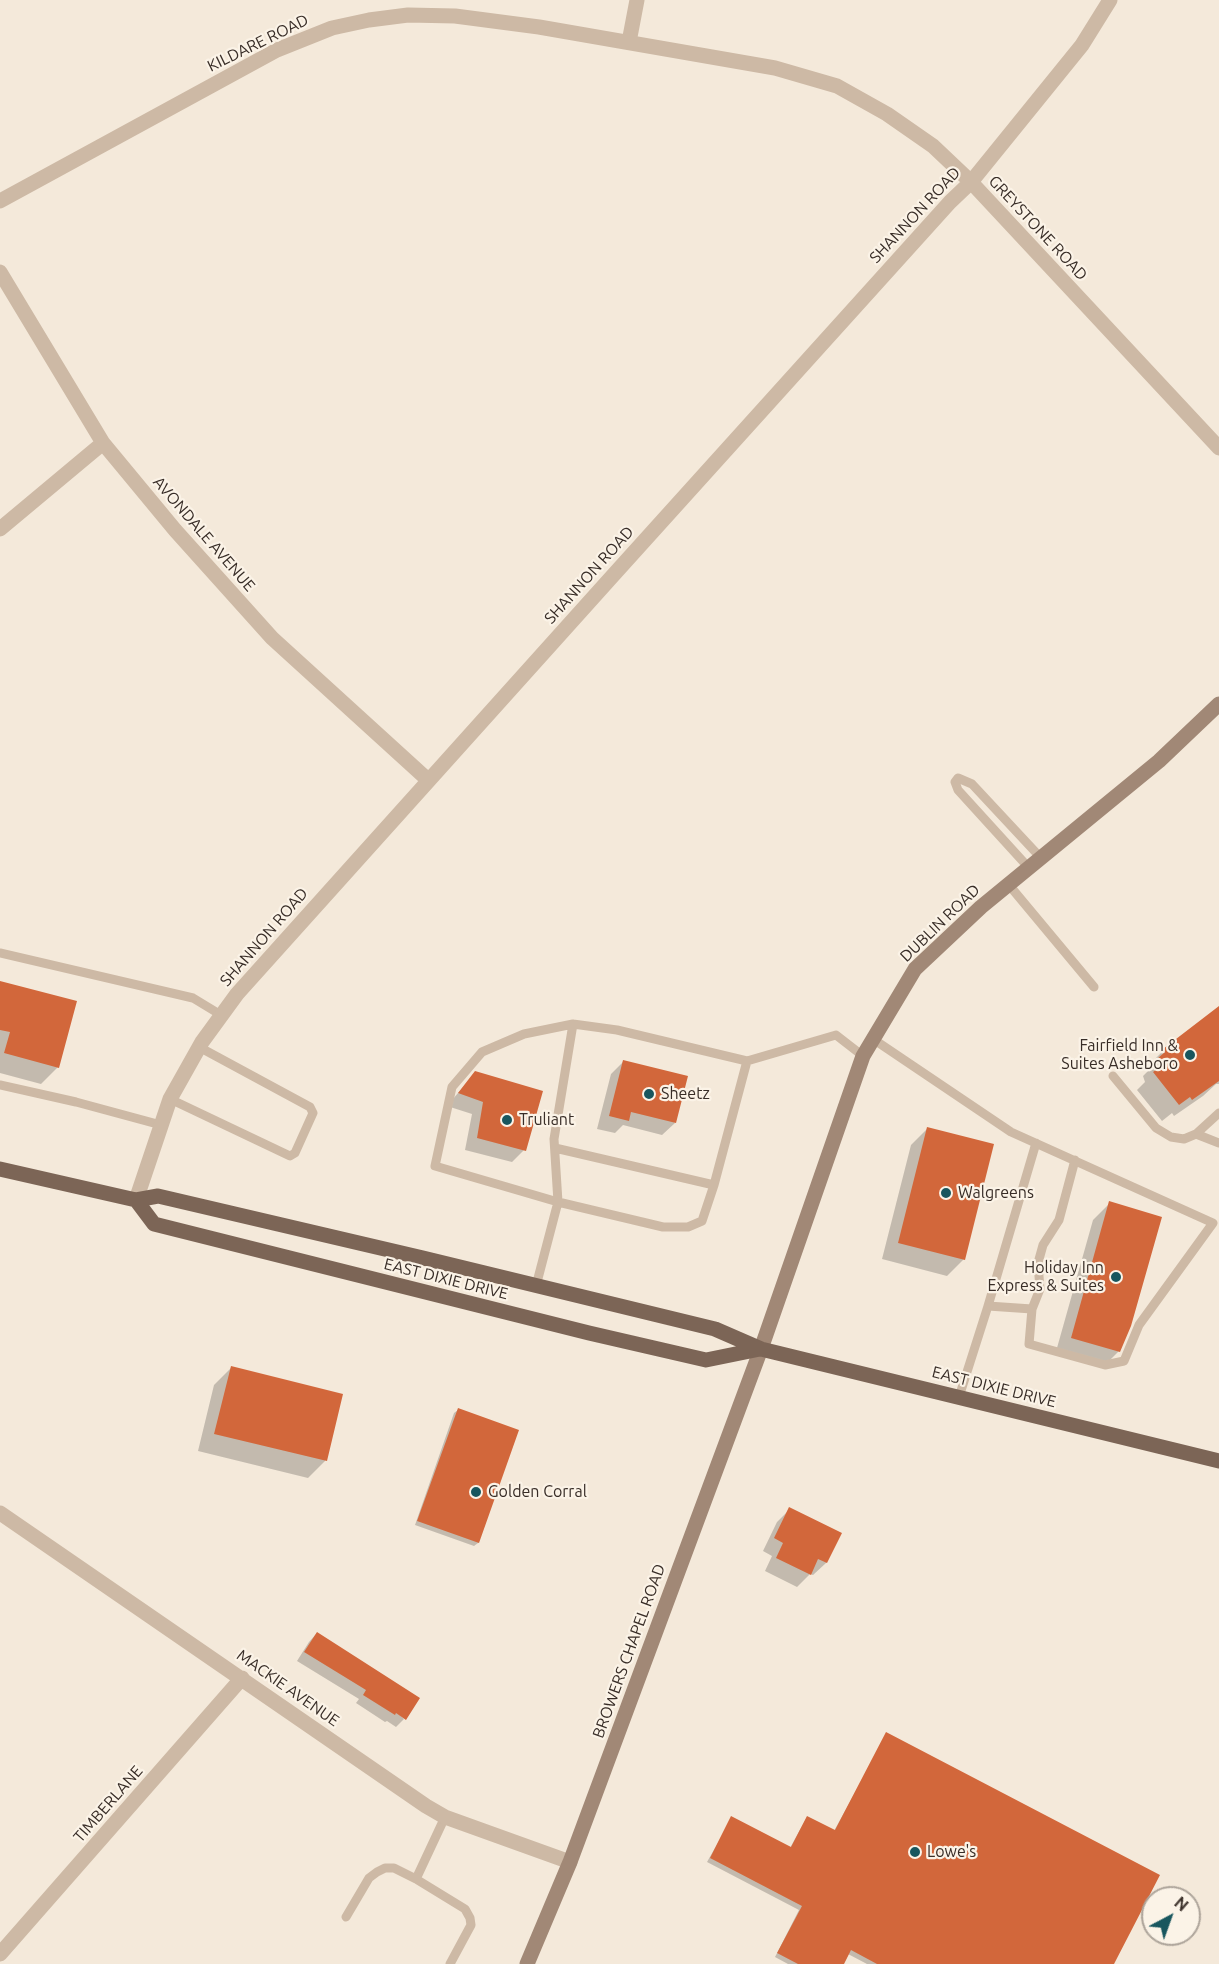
<!DOCTYPE html>
<style>
body{margin:0}
#map{position:relative;width:1219px;height:1964px;overflow:hidden;background:#f4e9da;font-family:Ubuntu,sans-serif}
canvas{display:block}
.north{position:absolute;left:1141px;top:1886px;width:60px;height:60px;box-sizing:border-box;background:#fbf3e7;border:2px solid #ada49a;border-radius:50%;rotate:41deg;font-size:16px;font-weight:700;line-height:24px;text-align:center;color:#382d27}
.north::after{content:'';display:block;margin:auto;width:21px;height:27px;background:#18565e;clip-path:polygon(50% 0,100% 100%,50% 72%,0 100%)}
</style>
<div id="map">
<canvas width="1219" height="1964"></canvas>
<div class="north">N</div>
</div>
<script>
const c = document.querySelector('canvas').getContext('2d');
c.lineJoin = 'round';
function fillPath(path, color) { c.fillStyle = color; c.fill(path, 'evenodd'); }
const toPath = rows => new Path2D(rows.map(r => 'M' + r).join(''));
function trace(path, color, width, dash) { c.strokeStyle = color; c.lineWidth = width; c.lineCap = dash ? 'butt' : 'round'; c.setLineDash(dash || []); c.stroke(path); }
function write(font, color, halo, rows, align = 'center') {
  c.font = font + ' Ubuntu,sans-serif'; c.lineWidth = 4.5; c.setLineDash([]); c.textBaseline = 'middle'; c.strokeStyle = halo; c.fillStyle = color; for (const [text, x, y, turn = 0] of rows) {
    c.save(); c.translate(x, y); c.rotate((+turn || 0) * Math.PI / 180); c.textAlign = isNaN(turn) ? turn : align; if (halo) c.strokeText(text, 0, 0); c.fillText(text, 0, 0); c.restore();
  }
}
fillPath(toPath([
 [0,983,58,1067,41,1084,0,1073],
 [1219,1008,1219,1084,1216,1084,1203,1096,1174,1116,1172,1113,1162,1121,1137,1090,1145,1082,1143,1076,1149,1070,1147,1067,1164,1050],
 [623,1062,675,1123,662,1135,623,1125,615,1133,597,1129,611,1074],
 [475,1073,524,1150,512,1162,465,1150,472,1114,447,1106],
 [928,1128,964,1259,947,1276,882,1259,911,1145],
 [1110,1203,1119,1351,1102,1368,1055,1355,1093,1220],
 [231,1368,341,1395,325,1461,308,1478,198,1451,214,1385],
 [458,1410,517,1431,478,1543,474,1546,415,1525,454,1413],
 [790,1509,840,1534,826,1563,813,1575,810,1574,797,1587,765,1571,772,1556,763,1551,777,1522],
 [317,1633,404,1719,396,1727,387,1721,385,1722,356,1703,359,1699,297,1661,309,1642],
 [887,1734,1112,1964,867,1964,848,1954,843,1964,788,1964,775,1957,799,1910,707,1862,732,1818,790,1848,807,1817,834,1831]
]), '#0003');
fillPath(toPath([
 [0,981,77,1001,59,1068,4,1053,10,1032,0,1030],
 [1219,1006,1219,1081,1192,1100,1190,1097,1179,1105,1153,1072,1162,1065,1158,1058,1165,1052,1163,1049],
 [623,1060,688,1076,676,1123,631,1112,629,1121,609,1116],
 [475,1071,543,1091,526,1151,477,1138,483,1102,458,1093],
 [927,1127,994,1144,965,1260,898,1243],
 [1109,1201,1162,1217,1131,1326,1120,1352,1071,1338],
 [231,1366,343,1394,327,1461,214,1434],
 [458,1408,519,1430,479,1543,417,1521],
 [789,1507,842,1533,827,1563,818,1559,811,1575,776,1558,783,1543,774,1538],
 [317,1632,420,1698,406,1720,396,1713,395,1715,363,1695,366,1690,304,1652],
 [886,1732,1160,1875,1114,1964,877,1964,851,1950,844,1964,798,1964,777,1953,802,1906,710,1858,731,1816,791,1847,807,1816,835,1830]
]), '#d2673b');
trace(toPath([
 [1029,868,958,790,955,782,958,778,972,784,1041,858],
 [1009,885,1094,987],
 [0,953,193,998,221,1015],
 [573,1024,617,1030,747,1061,714,1185,702,1221,688,1227,663,1227,558,1202,435,1166,452,1087,482,1052,524,1034,573,1024],
 [873,1039,1011,1132,1213,1223,1139,1325,1124,1361,1105,1365,1029,1344,1032,1309,988,1306,959,1397],
 [747,1061,836,1035,863,1056],
 [1113,1076,1156,1128,1171,1137,1184,1139,1196,1134,1219,1113],
 [0,1085,76,1102,161,1125],
 [170,1099,290,1156,295,1153,313,1113,310,1107,199,1047],
 [1196,1134,1219,1143],
 [555,1148,714,1185],
 [536,1286,558,1202,554,1139,573,1024],
 [988,1306,1036,1143],
 [1032,1309,1040,1289,1038,1263,1043,1245,1059,1220,1075,1160],
 [416,1879,465,1909,470,1918,471,1925,450,1964],
 [346,1917,369,1878,377,1872,385,1868,394,1868,416,1879,445,1817]
]), '#cdb9a5', 9);
trace(toPath([
 [629,42,637,0],
 [0,201,277,50,332,28,369,20,408,15,455,16,539,27,775,68,837,86,887,114,933,146,971,182,1219,448],
 [0,272,103,443,175,530,272,638,428,780],
 [0,529,103,443],
 [136,1200,170,1099,202,1042,237,994,608,581,950,202,971,182,1082,45,1110,0],
 [0,1513,426,1806,445,1817,570,1862],
 [0,1954,242,1678]
]), '#cdb9a5', 15);
trace(toPath([
 [527,1964,570,1862,761,1349,863,1056,915,969,981,907,1159,761,1219,704]
]), '#a18876', 15);
trace(toPath([
 [0,1169,136,1200,158,1196,423,1258,715,1329,761,1349,1219,1461],
 [136,1200,154,1224,589,1333,706,1360,760,1349]
]), '#7c6556', 15);
for (const [x, y, r, color] of [
 [1190,1055,6,"#18565e"],
 [649,1094,6,"#18565e"],
 [507,1120,6,"#18565e"],
 [946,1193,6,"#18565e"],
 [1116,1277,6,"#18565e"],
 [476,1492,6,"#18565e"],
 [915,1852,6,"#18565e"]
]) { const dot = new Path2D(); dot.arc(x, y, r, 0, 2 * Math.PI); c.fillStyle = color; c.fill(dot); trace(dot, '#fbf3e7', 2); }
write('16px', '#382d27', '#fbf3e7', [
 ["KILDARE ROAD",258,43,-26],
 ["SHANNON ROAD",915,215,-47],
 ["GREYSTONE ROAD",1038,228,47],
 ["AVONDALE AVENUE",204,534,49],
 ["SHANNON ROAD",589,575,-48],
 ["DUBLIN ROAD",940,923,-44],
 ["SHANNON ROAD",264,937,-49],
 ["EAST DIXIE DRIVE",446,1279,14],
 ["EAST DIXIE DRIVE",994,1387,14],
 ["BROWERS CHAPEL ROAD",629,1651,-70],
 ["MACKIE AVENUE",288,1688,35],
 ["TIMBERLANE",108,1804,-49]
]);
write('16px', '#382d27', '#fbf3e7', [
 ["Fairfield Inn &",1178,1046,"right"],
 ["Suites Asheboro",1178,1064,"right"],
 ["Sheetz",661,1094],
 ["Truliant",519,1120],
 ["Walgreens",958,1193],
 ["Holiday Inn",1104,1268,"right"],
 ["Express & Suites",1104,1286,"right"],
 ["Golden Corral",488,1492],
 ["Lowe's",927,1852]
], 'left');
</script>
